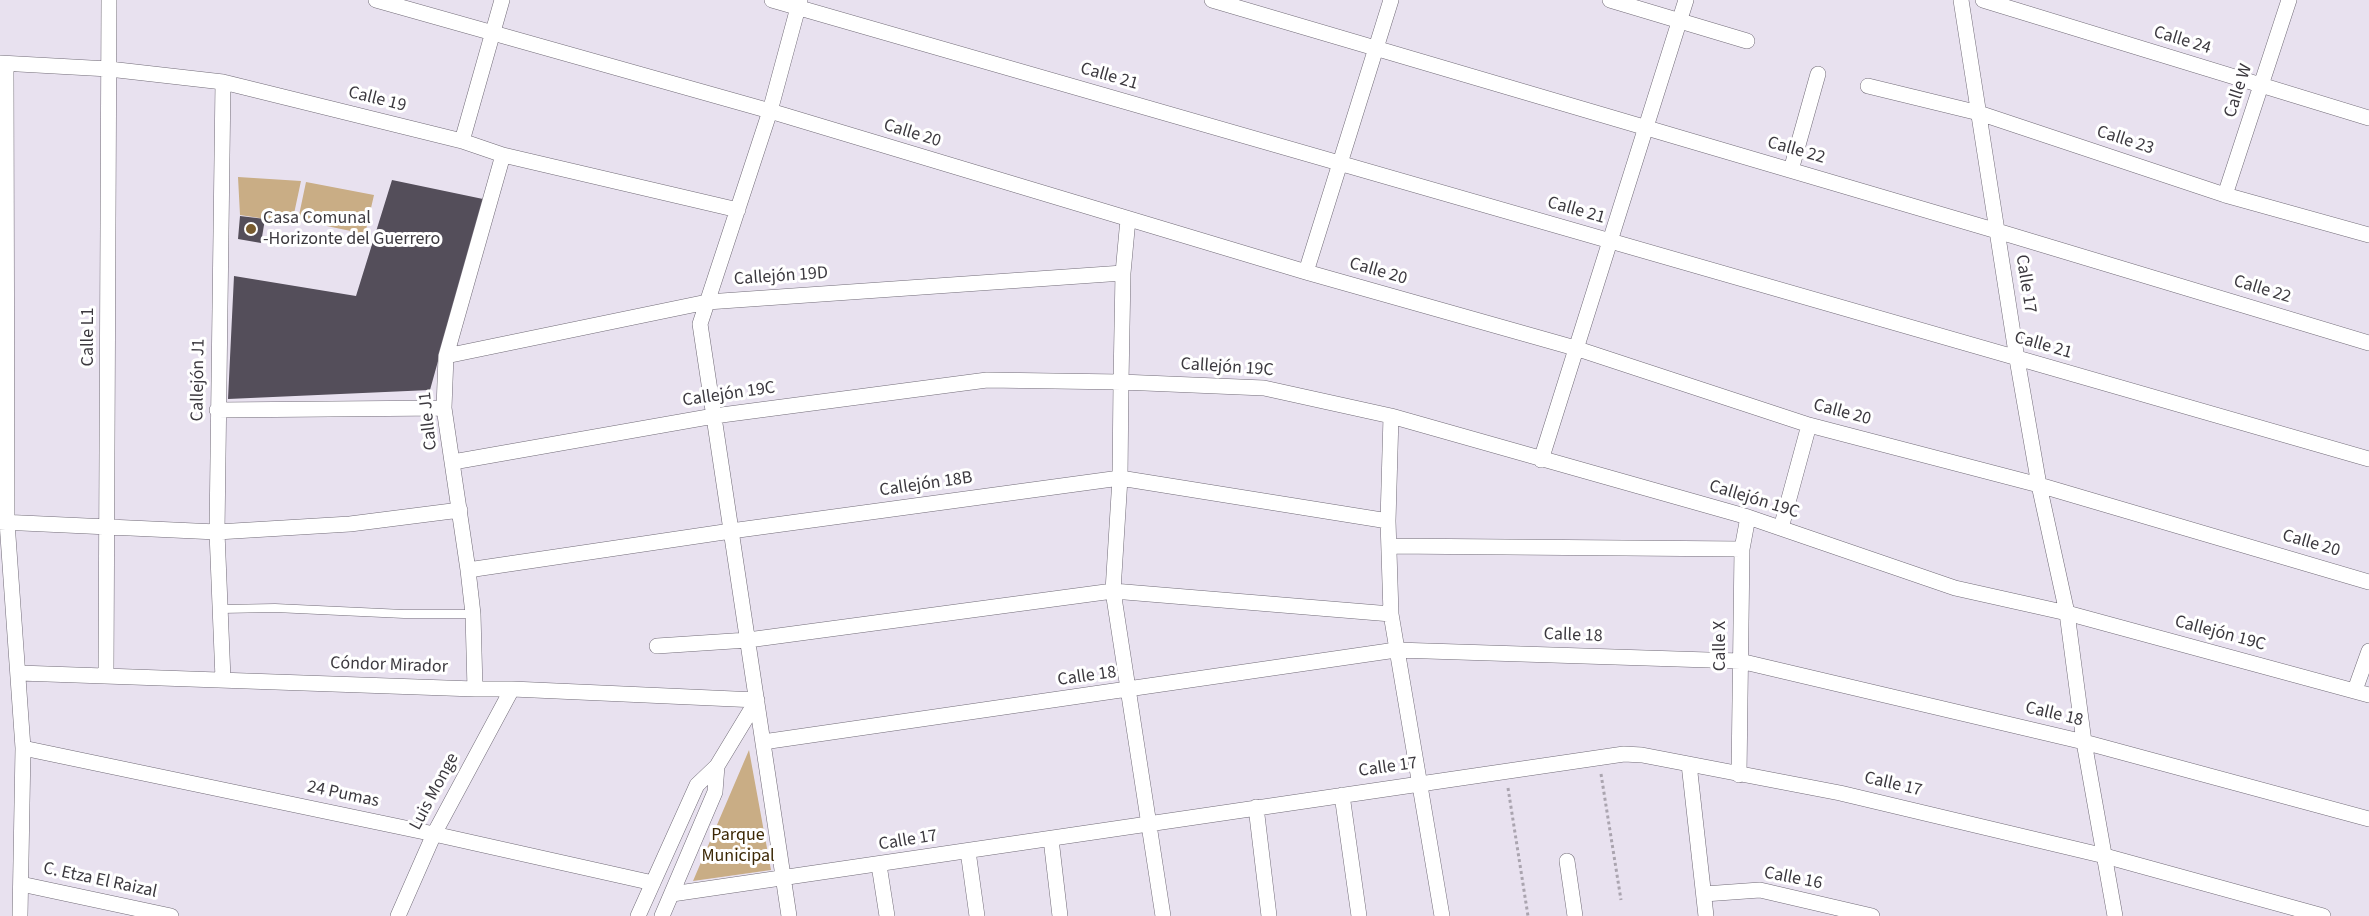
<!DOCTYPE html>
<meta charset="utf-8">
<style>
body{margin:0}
canvas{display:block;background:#e8e1ef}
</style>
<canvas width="2369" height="916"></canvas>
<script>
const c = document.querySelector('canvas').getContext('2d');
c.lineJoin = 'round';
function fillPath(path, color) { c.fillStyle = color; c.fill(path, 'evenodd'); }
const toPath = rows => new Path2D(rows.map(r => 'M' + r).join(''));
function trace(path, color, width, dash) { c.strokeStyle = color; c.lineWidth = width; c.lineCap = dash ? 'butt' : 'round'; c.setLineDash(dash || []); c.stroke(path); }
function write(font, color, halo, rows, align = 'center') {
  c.font = font + ' "Source Sans 3",sans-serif'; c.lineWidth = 6; c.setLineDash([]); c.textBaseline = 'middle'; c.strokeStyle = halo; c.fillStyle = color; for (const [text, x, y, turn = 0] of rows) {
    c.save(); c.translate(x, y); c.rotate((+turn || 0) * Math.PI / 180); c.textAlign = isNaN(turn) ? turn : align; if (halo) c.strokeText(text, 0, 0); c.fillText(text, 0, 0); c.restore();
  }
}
fillPath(toPath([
 [238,177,301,181,292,223,240,215],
 [306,182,374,195,365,234,298,220],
 [749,750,771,870,693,881]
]), '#c9ad85');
fillPath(toPath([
 [392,180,483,199,430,390,228,399,234,276,356,296],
 [240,216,265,219,261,243,238,239]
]), '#544e5a');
const service = toPath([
 [221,609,275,608,404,614,473,614]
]);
const minor = toPath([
 [376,0,770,111,1306,272,1575,348,1809,425,2039,485,2369,582],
 [772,0,2369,459],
 [1212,0,1997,231,2369,343],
 [1610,0,1747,41],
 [1961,0,2017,359,2039,485,2067,613,2084,742,2115,916],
 [1983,0,2369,118],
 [0,63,109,69,223,82,462,141,503,155,738,210],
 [6,64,7,522,23,748,20,916],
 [1868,86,1979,113,2225,195,2369,235],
 [462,141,502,0],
 [1791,170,1818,74],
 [2225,195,2289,0],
 [1128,219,1123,273,1121,382,1264,388,1391,416,1748,517,1955,588,2067,613,2369,695],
 [1306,272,1391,0],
 [446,356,707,302,1123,273],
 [217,410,444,408],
 [1391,416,1388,521,1391,614,1442,916],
 [1541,460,1686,0],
 [453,462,714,416,987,380,1121,382,1120,478,1113,591,1163,916],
 [0,522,217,532,350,524,460,510],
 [1781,528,1809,425],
 [1389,546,1742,549],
 [468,570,731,531,1120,478,1388,521],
 [657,646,748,640,1113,591,1391,614],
 [19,673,475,689,512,689,757,700,717,766,697,785,638,916],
 [106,675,109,0],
 [223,679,217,532,223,82],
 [475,689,473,614,468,570,444,408,446,356,503,155],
 [2355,690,2369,651],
 [763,742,1396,650,1740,661,2084,742,2369,819],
 [23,748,434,834,653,883],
 [1689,764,1706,916],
 [1739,775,1742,549,1748,517],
 [1342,795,1359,916],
 [1256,807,1269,916],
 [1051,839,1060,916],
 [968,851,977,916],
 [1567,861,1575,916],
 [879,865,887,916],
 [21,884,171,916],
 [672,894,1624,754,1642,755,1840,793,2105,856,2323,916],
 [1704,894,1760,890,1872,916],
 [398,916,434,834,512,689],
 [662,916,715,792,717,766],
 [789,916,700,324,770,111,800,0]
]);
trace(service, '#726c78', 9);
trace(minor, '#726c78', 16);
trace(toPath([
 [1601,774,1621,900],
 [1508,788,1528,916]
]), '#aaa4af', 3, [3, 3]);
trace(service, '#fff', 8);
trace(minor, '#fff', 15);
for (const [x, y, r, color] of [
 [251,229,6,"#785b2f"]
]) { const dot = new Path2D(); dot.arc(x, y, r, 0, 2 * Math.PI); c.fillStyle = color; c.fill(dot); trace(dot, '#fff', 2); }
write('18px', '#3c393f', '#fff', [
 ["Calle 24",2182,41,17],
 ["Calle 21",1109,77,16],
 ["Calle W",2239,91,-72],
 ["Calle 19",377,100,14],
 ["Calle 20",912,134,17],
 ["Calle 23",2125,141,18],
 ["Calle 22",1796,151,16],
 ["Calle 21",1576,211,16],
 ["Calle 20",1378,272,16],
 ["Callejón 19D",781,277,-4],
 ["Calle 17",2025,284,81],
 ["Calle 22",2262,290,17],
 ["Calle L1",89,337,-90],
 ["Calle 21",2043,346,16],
 ["Callejón 19C",1227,368,4],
 ["Callejón J1",199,380,-89],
 ["Callejón 19C",729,395,-8],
 ["Calle 20",1842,413,15],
 ["Calle J1",429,421,-96],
 ["Callejón 18B",926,485,-8],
 ["Callejón 19C",1754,500,17],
 ["Calle 20",2311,544,16],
 ["Callejón 19C",2220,634,15],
 ["Calle 18",1573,636,2],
 ["Calle X",1721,646,-90],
 ["Cóndor Mirador",389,666,2],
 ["Calle 18",1087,677,-8],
 ["Calle 18",2054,715,13],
 ["Calle 17",1388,768,-8],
 ["Calle 17",1893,785,13],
 ["Luis Monge",435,792,-62],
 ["24 Pumas",343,795,12],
 ["Calle 17",908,841,-9],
 ["Calle 16",1793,879,11],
 ["C. Etza El Raizal",100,881,12]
]);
write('18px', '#3c393f', '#fff', [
 ["Casa Comunal",263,219],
 ["-Horizonte del Guerrero",263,240]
], 'left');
write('18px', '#3b2704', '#fff', [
 ["Parque",738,836],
 ["Municipal",738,857]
]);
</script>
